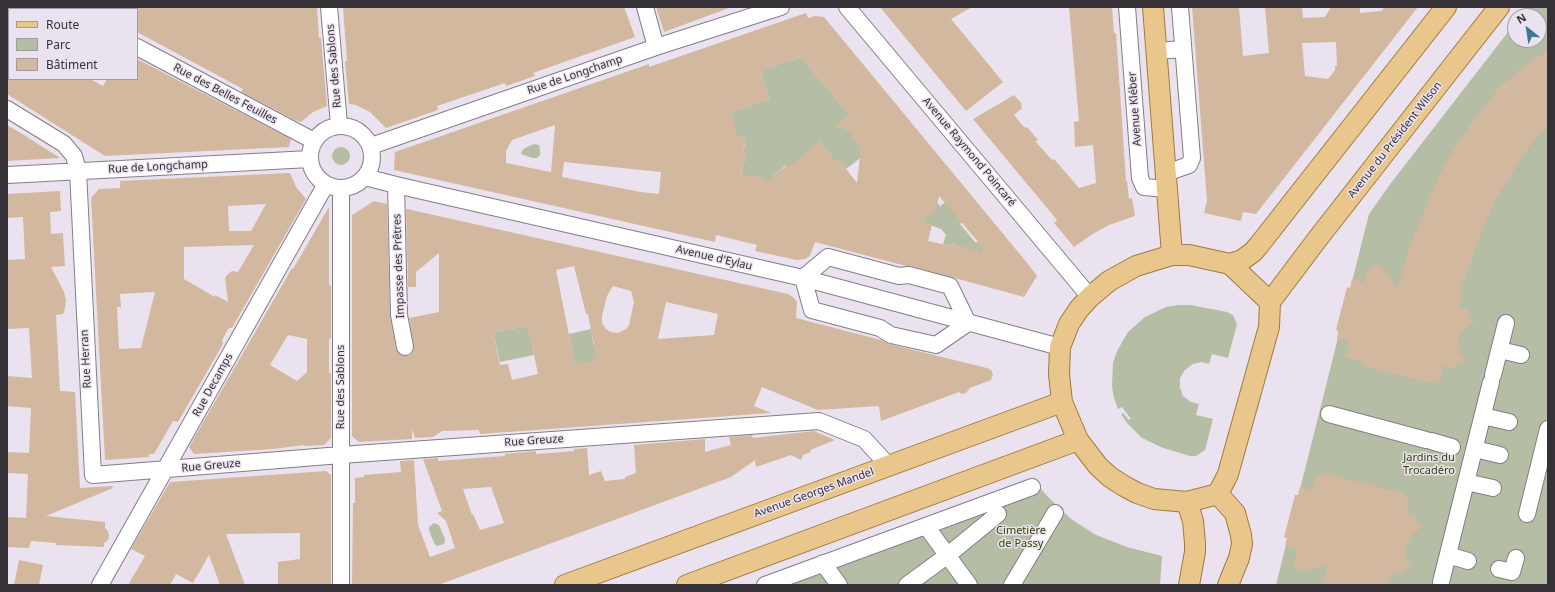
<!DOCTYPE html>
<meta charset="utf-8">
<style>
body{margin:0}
#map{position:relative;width:1555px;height:592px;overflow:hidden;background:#ebe2ef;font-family:"Noto Sans",sans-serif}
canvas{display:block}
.frame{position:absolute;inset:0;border:8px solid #353136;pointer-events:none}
.legend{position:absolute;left:8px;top:8px;width:130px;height:72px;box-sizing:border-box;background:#ebe2ef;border:1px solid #a29ba5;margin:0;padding:5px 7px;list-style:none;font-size:12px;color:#353136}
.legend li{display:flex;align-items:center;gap:8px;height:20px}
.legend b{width:20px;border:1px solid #a29ba5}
.north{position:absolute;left:1507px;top:8px;width:40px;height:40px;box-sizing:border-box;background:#ebe2ef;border:1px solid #a29ba5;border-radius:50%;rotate:330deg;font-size:11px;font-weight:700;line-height:16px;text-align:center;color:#353136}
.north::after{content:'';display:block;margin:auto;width:14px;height:18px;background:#3e7791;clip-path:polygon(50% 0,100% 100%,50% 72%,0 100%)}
</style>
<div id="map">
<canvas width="1555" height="592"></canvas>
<div class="frame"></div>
<ul class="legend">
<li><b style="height:5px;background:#e9c78c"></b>Route</li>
<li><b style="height:11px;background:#b5bda4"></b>Parc</li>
<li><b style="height:11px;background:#d2b89e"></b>Bâtiment</li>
</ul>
<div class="north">N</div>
</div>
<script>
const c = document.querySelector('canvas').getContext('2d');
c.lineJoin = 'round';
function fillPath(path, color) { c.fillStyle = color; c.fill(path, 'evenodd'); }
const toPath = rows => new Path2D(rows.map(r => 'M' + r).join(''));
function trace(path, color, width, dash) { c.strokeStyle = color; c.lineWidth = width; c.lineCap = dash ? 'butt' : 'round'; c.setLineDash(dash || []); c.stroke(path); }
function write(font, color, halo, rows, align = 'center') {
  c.font = font + ' "Noto Sans",sans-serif'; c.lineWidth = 3; c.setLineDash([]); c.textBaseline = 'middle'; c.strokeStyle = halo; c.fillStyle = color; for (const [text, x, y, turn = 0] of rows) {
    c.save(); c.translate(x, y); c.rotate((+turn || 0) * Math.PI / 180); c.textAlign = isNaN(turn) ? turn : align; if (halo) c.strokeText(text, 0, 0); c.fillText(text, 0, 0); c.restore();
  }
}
fillPath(toPath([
 [1527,7,1548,7,1548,585,1276,585,1369,214,1391,183,1515,23,1515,40,1539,40,1539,16,1520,16],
 [801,57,850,115,838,125,840,128,844,127,848,131,878,131,860,146,862,149,863,156,846,169,840,161,836,162,819,141,793,172,786,165,773,176,778,182,773,185,759,177,741,176,746,154,743,152,746,139,737,137,731,112,769,99,761,74,763,69],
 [534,144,539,145,540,149,540,155,537,158,533,158,521,154,523,149],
 '332 156a9 9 0 1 1 18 0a9 9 0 1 1-18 0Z',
 [928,192,940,206,946,202,962,222,960,224,975,242,979,242,985,250,980,254,956,247,957,245,952,244,951,246,943,244,946,235,941,229,922,222,926,218,925,216],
 [1178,305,1190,305,1227,312,1233,315,1237,324,1228,358,1212,354,1209,364,1201,362,1193,364,1185,370,1180,378,1180,388,1183,396,1191,402,1199,404,1196,415,1213,419,1205,450,1196,456,1190,456,1163,448,1142,438,1127,423,1121,414,1123,413,1129,420,1131,419,1122,407,1118,409,1114,398,1112,387,1113,363,1117,351,1128,332,1145,317,1166,307],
 [528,326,534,355,500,362,493,332],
 [591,329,593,342,598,360,575,366,569,334],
 [1035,482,1047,496,1071,519,1096,535,1127,547,1162,556,1160,585,754,585],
 [434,523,439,525,445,539,444,544,437,546,434,543,429,530,429,527]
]), '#b5bda4');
fillPath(toPath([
 [137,7,317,7,319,38,321,38,327,106,313,112,301,122,295,120,241,92,243,89,137,32],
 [343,7,624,7,635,37,533,73,535,76,506,86,505,83,437,106,438,110,386,128,370,112,356,105,349,104,345,61,347,61],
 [656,7,729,7,729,8,664,32],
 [880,7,972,7,951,19,1003,82,966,111],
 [1069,7,1112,7,1114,33,1116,33,1126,181,1127,181,1129,199,1132,198,1135,216,1109,225,1091,235,1074,247,1054,223,1057,220,973,119,1014,95,1022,104,1021,105,1022,108,1014,115,1024,127,1028,128,1038,140,1035,141,1052,160,1054,159,1079,188,1096,183,1093,145,1075,147,1074,122,1079,121],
 [1192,7,1239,7,1243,56,1269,53,1265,7,1302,7,1303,18,1325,17,1331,7,1360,7,1360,13,1381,11,1385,7,1418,7,1256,214,1243,212,1241,221,1204,213,1207,201],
 [1336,42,1337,66,1335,66,1335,70,1328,79,1305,76,1302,43],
 [806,13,808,18,815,16,824,17,1028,264,1037,276,1024,297,911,266,906,266,815,242,810,256,805,259,797,260,755,251,757,245,716,235,715,242,394,170,395,152,649,64,649,67],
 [801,57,850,115,835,127,846,129,861,147,857,183,840,161,835,160,819,141,789,167,787,165,767,181,759,177,741,175,746,154,743,151,746,139,738,137,731,112,769,99,761,74,764,73,763,69],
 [555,125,551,172,506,163,506,151,512,140],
 [564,162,661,172,659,194,641,192,562,177],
 [939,196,980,244,975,242,984,252,952,244,951,246,928,241,932,225,922,222,936,210],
 [1548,50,1548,126,1537,137,1524,154,1496,199,1480,235,1460,293,1462,293,1458,307,1470,310,1468,318,1475,320,1461,333,1458,342,1460,352,1466,363,1458,361,1456,369,1443,366,1440,381,1433,380,1432,383,1362,365,1363,362,1345,357,1349,342,1337,339,1338,331,1336,330,1347,287,1350,288,1352,279,1364,283,1368,269,1378,264,1385,269,1397,289,1412,241,1432,193,1441,172,1460,139,1475,118,1499,88,1523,67],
 [137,59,291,139,289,147,105,156,7,94,7,79,90,79,103,86,107,79,137,79],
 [7,125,24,135,60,158,7,161],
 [290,173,296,187,306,199,232,328,229,328,222,340,223,344,178,422,173,421,154,454,149,454,149,457,105,460,91,198,99,189,120,188,120,181],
 [266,204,251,231,229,231,228,206],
 [254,245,238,272,232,271,227,275,225,278,228,302,215,295,215,297,184,279,184,247],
 [155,292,141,348,119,349,117,307,121,307,120,294],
 [60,191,61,211,50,212,51,234,63,233,65,266,51,267,64,292,66,300,65,308,63,314,56,315,60,391,75,392,80,488,112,486,113,488,46,516,105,522,105,528,108,531,109,536,108,540,104,543,104,547,56,545,56,543,31,541,29,548,7,547,7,517,26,518,28,474,7,473,7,452,29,453,31,408,7,406,7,376,32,378,29,328,7,329,7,260,25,259,23,217,7,218,7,194],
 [374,201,387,204,390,315,396,349,398,353,402,356,411,354,414,350,409,318,439,312,439,253,416,272,416,287,408,287,406,210,407,209,788,294,794,298,797,302,796,318,881,340,889,344,987,368,991,370,993,375,991,380,970,388,966,393,962,394,959,392,881,421,879,406,818,410,762,387,754,406,771,413,480,434,479,430,442,431,433,437,415,438,412,429,412,439,359,442,352,436,352,215],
 [574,266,586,314,588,314,597,360,575,365,556,270],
 [613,286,631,291,634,302,629,325,626,329,618,333,610,332,606,329,602,323,602,316,607,296],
 [666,302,718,314,714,335,658,339],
 [528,326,538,374,512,380,508,364,500,365,493,332],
 [329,207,329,285,331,286,331,338,329,339,329,373,331,373,331,438,324,445,304,446,303,445,274,449,194,454,189,447,292,268,293,269],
 [288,335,307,339,307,372,297,381,270,365],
 [814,431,835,440,810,450,811,452,803,455,801,460,791,455,756,467,755,460,731,477,438,585,352,585,353,503,355,503,355,478,364,477,364,475,401,472,400,461,414,460,418,525,430,557,455,548,446,521,437,513,442,511,423,459,438,458,438,461,505,456,505,454,536,451,536,454,551,453,574,451,574,449,587,448,589,475,601,471,605,481,625,479,625,477,636,473,634,445,705,439,705,452,731,445,729,437,752,435,753,438],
 [491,487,504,523,480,530,473,514,472,515,463,489],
 [326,471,331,475,331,585,278,585,278,562,300,559,300,533,226,534,245,585,220,585,209,555,193,583,176,574,170,585,128,585,145,556,131,549,170,482],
 [1324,473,1398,492,1404,494,1404,497,1410,499,1406,514,1418,517,1416,525,1423,526,1411,536,1406,546,1406,556,1412,569,1405,568,1403,575,1391,572,1388,585,1323,585,1327,565,1306,572,1298,570,1293,564,1297,549,1285,546,1287,538,1284,537,1295,495,1298,495,1300,487,1312,490,1316,475,1323,476],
 [19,560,43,565,39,585,14,585]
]), '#d2b89e');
const minor = toPath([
 [61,7,65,9],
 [329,7,339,125],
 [645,7,656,47],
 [847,7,1090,297],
 [1127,7,1140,178,1144,187,1167,189],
 [137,47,314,141],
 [1157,51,1183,49],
 [7,109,64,144,74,156,78,171,93,475,341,455,819,421,864,439,888,465],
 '310 157a31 31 0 1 1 62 0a31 31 0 1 1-62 0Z',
 [371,146,656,47,781,7],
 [1166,173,1189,165,1192,158,1180,7],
 [7,175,310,159],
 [365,177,396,185,803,278,1060,347],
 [396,185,399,315,405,347],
 [341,188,341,585],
 [803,278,812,310,880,328,891,335,936,345,968,323],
 [803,278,828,257,899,276,909,275,950,286,968,323],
 [1500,350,1521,355],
 [1493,375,1506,323],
 [1329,414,1426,440],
 [1483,416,1509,422],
 [1431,441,1452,447],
 [1475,449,1500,455],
 [1466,482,1493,488],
 [1527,514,1548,429],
 [926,526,969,585],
 [1448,555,1468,561],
 [823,563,839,585],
 [1499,569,1512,572,1516,558],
 [1441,582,1491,382],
 [100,585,326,184],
 [765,585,1032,487],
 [907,585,948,555,998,514],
 [1012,585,1055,513]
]);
const major = toPath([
 [1153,7,1172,255],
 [1230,264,1242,260,1253,252,1259,245,1446,7],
 [1270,302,1230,264,1189,255,1172,255,1136,266,1109,281,1090,297,1079,309,1069,324,1060,347,1059,374,1062,402,1078,440,1098,466,1110,477,1124,486,1137,493,1154,499,1187,502,1218,494,1228,474,1269,327,1270,302,1319,237,1499,7],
 [1218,494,1235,513,1241,535,1242,544,1239,558,1228,585],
 [1187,502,1193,521,1195,543,1195,552,1189,585],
 [565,585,1062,402],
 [687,585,1078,440]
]);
trace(minor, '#847d88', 18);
trace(major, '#a17a3c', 22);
trace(minor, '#fff', 16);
trace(major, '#e9c78c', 20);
write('11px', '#353136', '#ebe2ef', [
 ["Rue des Sablons",334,66,-95],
 ["Rue de Longchamp",575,75,-19],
 ["Rue des Belles Feuilles",225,94,28],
 ["Avenue Kléber",1135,109,-94],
 ["Avenue du Président Wilson",1395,140,-52],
 ["Avenue Raymond Poincaré",969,152,50],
 ["Rue de Longchamp",158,167,-3],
 ["Avenue d'Eylau",714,258,13],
 ["Impasse des Prêtres",399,266,-92],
 ["Rue Herran",86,359,-93],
 ["Rue Decamps",213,385,-61],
 ["Rue des Sablons",341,387,-90],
 ["Rue Greuze",534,441,-4],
 ["Rue Greuze",211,466,-5],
 ["Avenue Georges Mandel",814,493,-20]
]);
write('11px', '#35420c', '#ebe2ef', [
 ["Jardins du",1429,458],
 ["Trocadéro",1429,471],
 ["Cimetière",1021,531],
 ["de Passy",1021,544]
]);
</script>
